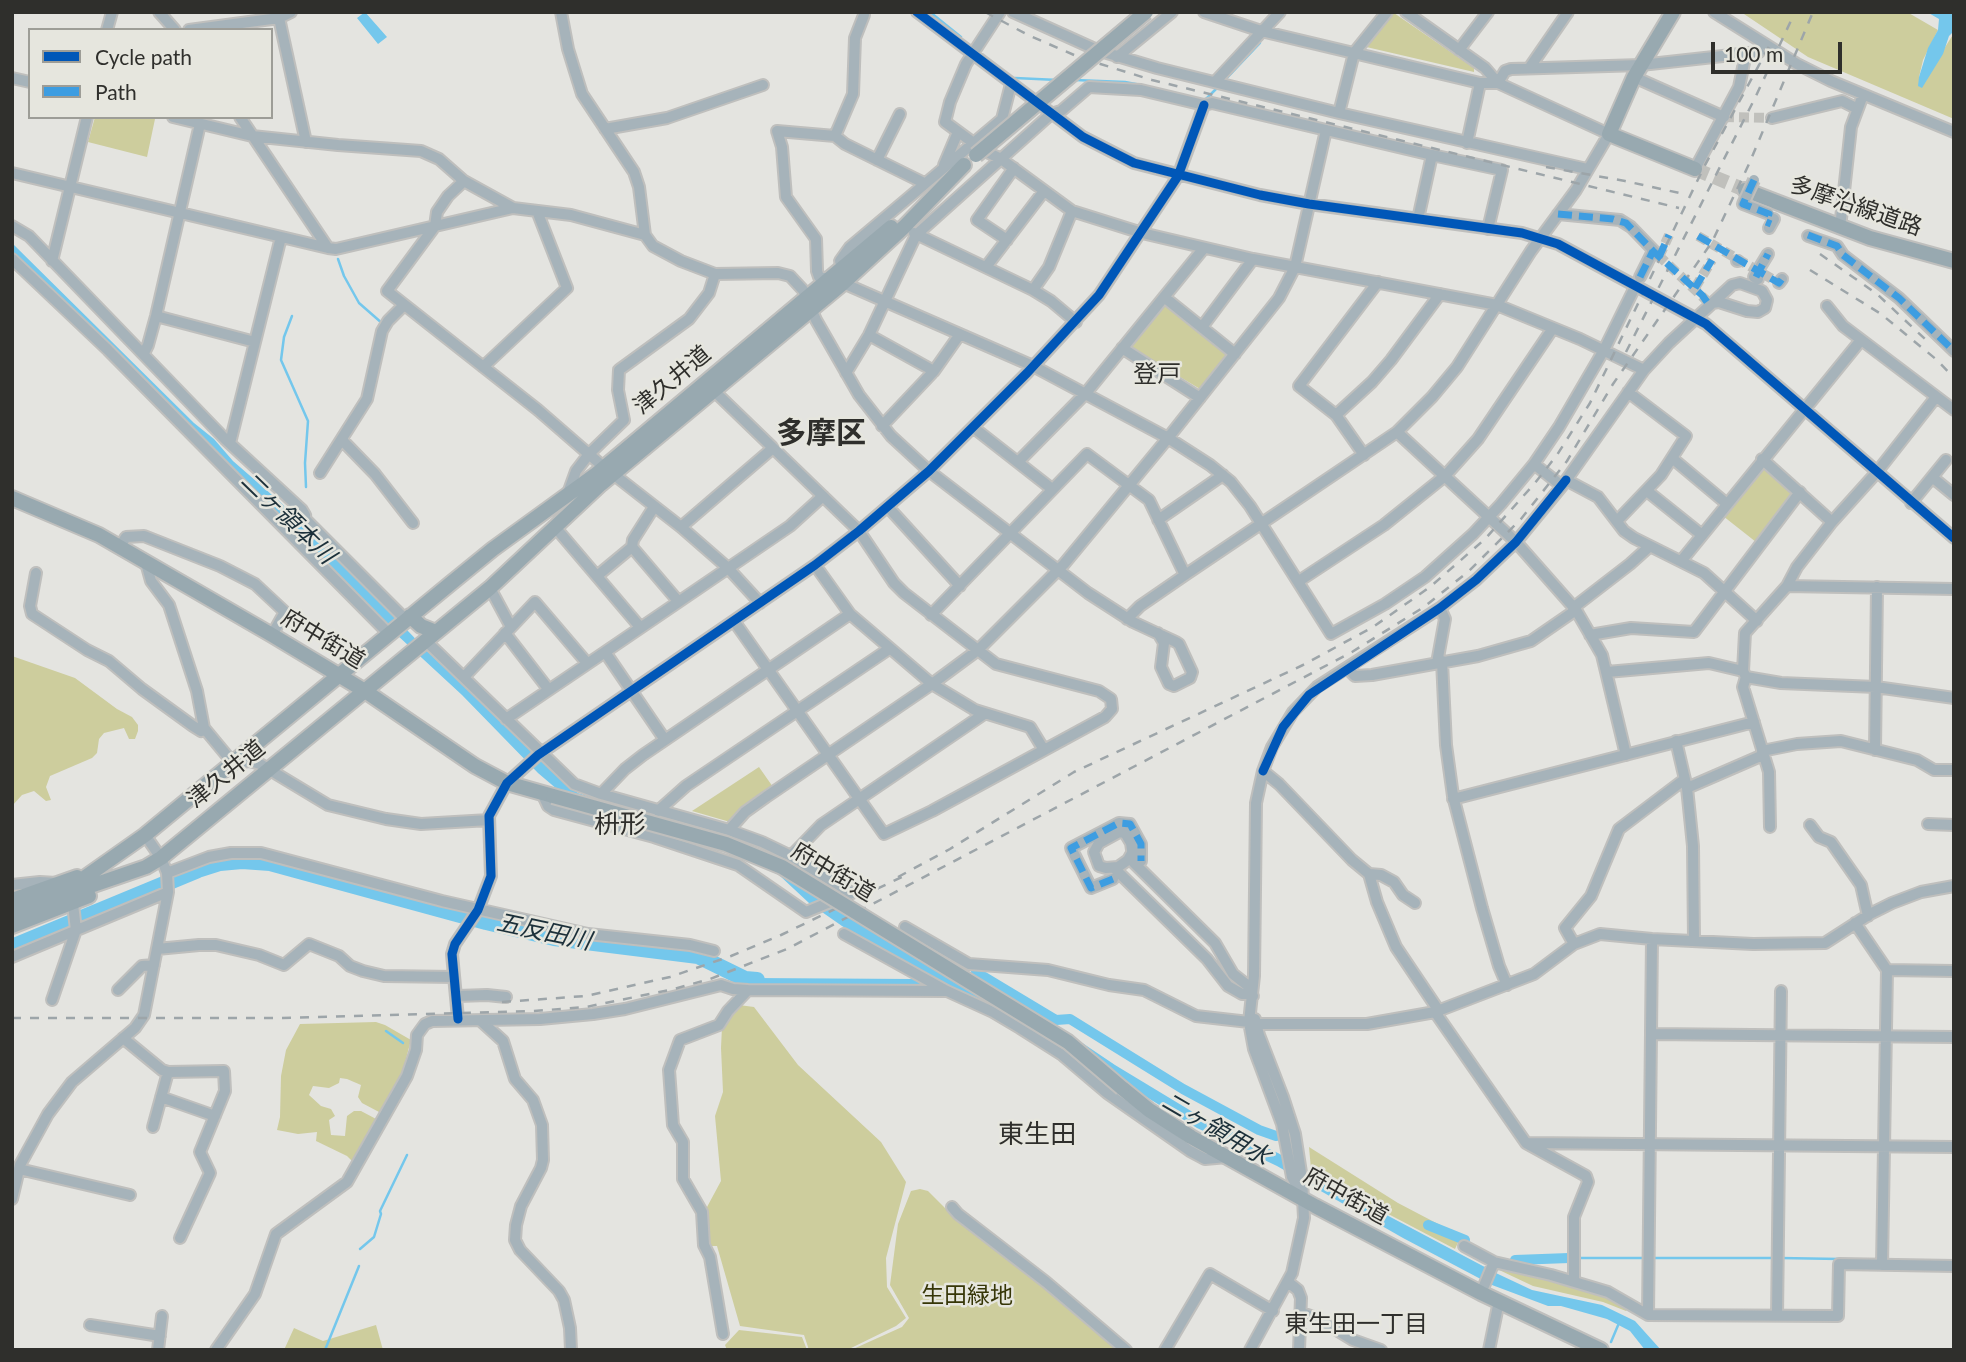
<!DOCTYPE html>
<meta charset="utf-8">
<style>
body{margin:0}
#map{position:relative;width:1966px;height:1362px;overflow:hidden;background:#e4e4e0;font-family:Lato,sans-serif}
canvas{display:block}
.frame{position:absolute;inset:0;border:14px solid #2f2f2c;pointer-events:none}
.legend{position:absolute;left:28px;top:28px;width:245px;height:91px;box-sizing:border-box;background:#e6e6de;border:2px solid #9d9d97;margin:0;padding:9px 12px;list-style:none;font-size:21px;color:#2f2f2c}
.legend li{display:flex;align-items:center;gap:14px;height:35px}
.legend b{width:35px;border:2px solid #9d9d97}
.scale{position:absolute;left:1711px;top:42px;width:131px;height:32px;box-sizing:border-box;border:4px solid #2f2f2c;border-top:0;padding-left:9px;font-size:21px;line-height:24px;white-space:nowrap;color:#2f2f2c;-webkit-text-stroke:5px #e6e6de;paint-order:stroke}
</style>
<div id="map">
<canvas width="1966" height="1362"></canvas>
<div class="frame"></div>
<ul class="legend">
<li><b style="height:9px;background:#0057b8"></b>Cycle path</li>
<li><b style="height:9px;background:#3d9de1"></b>Path</li>
</ul>
<div class="scale">100 m</div>
</div>
<script>
const c = document.querySelector('canvas').getContext('2d');
c.lineJoin = 'round';
function fillPath(path, color) { c.fillStyle = color; c.fill(path, 'evenodd'); }
const toPath = rows => new Path2D(rows.map(r => 'M' + r).join(''));
function trace(path, color, width, dash) { c.strokeStyle = color; c.lineWidth = width; c.lineCap = dash ? 'butt' : 'round'; c.setLineDash(dash || []); c.stroke(path); }
function write(font, color, halo, rows, align = 'center') {
  c.font = font + ' Lato,"Noto Sans JP",sans-serif'; c.lineWidth = 5; c.setLineDash([]); c.textBaseline = 'middle'; c.strokeStyle = halo; c.fillStyle = color; for (const [text, x, y, turn = 0] of rows) {
    c.save(); c.translate(x, y); c.rotate((+turn || 0) * Math.PI / 180); c.textAlign = isNaN(turn) ? turn : align; if (halo) c.strokeText(text, 0, 0); c.fillText(text, 0, 0); c.restore();
  }
}
fillPath(toPath([
 [1741,12,1907,12,1938,30,1923,60,1919,77,1920,87,1954,33,1954,119,1808,57],
 [1391,13,1394,13,1474,68,1474,72,1362,46],
 [95,117,155,119,147,157,88,142],
 [1164,305,1227,354,1200,389,1130,347],
 [1763,465,1794,493,1756,542,1723,516],
 [12,656,75,678,117,709,132,717,138,725,138,731,135,739,129,739,124,728,104,733,99,739,97,753,92,758,50,776,46,787,51,800,46,801,34,791,22,795,12,806],
 [759,767,773,787,730,822,692,811],
 [739,1005,754,1007,798,1065,881,1142,906,1182,886,1258,887,1287,906,1318,896,1326,847,1350,809,1350,804,1335,740,1326,717,1246,710,1246,706,1237,707,1207,721,1181,715,1116,723,1092,721,1048,722,1027,730,1014],
 [376,1022,385,1025,411,1040,403,1070,387,1106,379,1112,362,1103,358,1097,361,1085,347,1079,340,1078,339,1083,329,1088,313,1086,309,1095,321,1106,331,1109,335,1116,329,1120,331,1135,345,1136,347,1116,354,1111,361,1111,378,1120,355,1164,347,1156,316,1141,317,1132,298,1134,277,1130,280,1117,281,1076,286,1050,300,1024],
 [1309,1147,1398,1203,1461,1236,1455,1249,1373,1206,1311,1169],
 [920,1189,928,1191,948,1211,1123,1350,851,1350,902,1327,909,1318,890,1285,898,1224,911,1191],
 [1508,1267,1606,1297,1629,1307,1626,1311,1603,1302,1533,1286,1497,1269],
 [376,1325,383,1350,284,1350,294,1328,323,1341],
 [739,1330,802,1337,807,1350,727,1350,725,1345]
]), '#cdcd9d');
fillPath(toPath([
 [365,12,387,37,378,44,357,18],
 [1927,12,1954,12,1954,31,1949,36,1943,54,1922,88,1918,86,1919,77,1928,48,1938,30,1939,19],
 [12,243,194,423,214,439,233,461,279,501,340,560,430,654,578,793,753,847,789,865,1072,1036,1115,1065,1206,1120,1278,1153,1345,1193,1498,1274,1532,1290,1602,1305,1635,1321,1661,1350,1645,1350,1630,1331,1607,1319,1561,1306,1548,1306,1492,1285,1403,1238,1277,1166,1197,1128,1019,1019,970,995,956,990,741,985,730,980,744,974,753,978,913,979,926,975,842,926,809,903,779,875,732,853,578,807,538,773,462,695,357,598,12,254]
]), '#74c7ec');
trace(toPath([
 [930,12,961,37],
 [1015,78,1058,80],
 [1075,80,1125,82,1141,85],
 [1225,80,1260,43],
 [1205,100,1218,87],
 [338,259,344,276,359,303,383,324],
 [292,316,284,337,281,360,308,421,305,463,306,487],
 [386,1031,403,1043],
 [360,1249,374,1237,381,1214,380,1211,407,1155],
 [1577,1258,1644,1258],
 [1651,1258,1773,1258],
 [1780,1258,1840,1259],
 [1611,1342,1619,1323],
 [325,1350,359,1266]
]), '#74c7ec', 2.5);
trace(toPath([
 [669,948,675,953],
 [976,972,1056,1020,1070,1019,1183,1089,1259,1130,1276,1136],
 [1428,1225,1465,1240],
 [1515,1260,1569,1258]
]), '#74c7ec', 10);
trace(toPath([
 [12,947,198,870,220,863,242,861,270,863,486,922,554,938,698,956,745,979,757,980]
]), '#74c7ec', 16);
trace(toPath([
 [1724,117,1772,118],
 [1698,236,1779,283],
 [1658,255,1706,300],
 [1659,257,1669,235],
 [1695,288,1712,260]
]), '#c0c0bc', 10, [10, 5]);
trace(toPath([
 [1695,169,1745,190]
]), '#c0c0bc', 14, [14, 7]);
const minor = toPath([
 [159,12,175,30],
 [561,12,568,49,582,94,634,172,639,187,645,235,653,246,681,261,715,274,778,273,790,276,803,290,816,320,859,395,891,436,929,471,1088,593,1133,622,1176,642,1179,644,1192,672,1190,678,1174,686,1169,684,1161,667,1164,643,1158,633],
 [917,12,1083,137,1134,163,1260,195,1309,204,1522,233,1558,244,1706,324,1954,538],
 [1000,12,966,64,950,102,945,122,983,150,1001,159,1072,211,1142,233,1253,259,1497,305,1580,339,1644,370],
 [1013,12,1097,50,1157,68,1339,113,1587,169],
 [1204,12,1261,31,1480,83,1498,83],
 [1714,12,1797,64,1831,81,1954,132],
 [279,18,306,142],
 [107,30,112,12],
 [189,30,279,18,291,12],
 [1459,50,1488,12],
 [1117,57,1172,12],
 [1530,67,1568,12],
 [1634,77,1724,117],
 [12,78,30,82],
 [1215,82,1280,12],
 [1498,83,1505,71,1511,69,1641,65,1759,52],
 [1339,113,1354,53,1387,12],
 [173,117,252,136,338,145,421,151,439,159,464,181,513,208],
 [240,117,328,248],
 [1772,118,1842,101,1856,108],
 [605,129,667,118,763,85],
 [835,136,853,94,855,38,864,15],
 [1467,143,1480,83],
 [1432,155,1502,170,1488,229],
 [877,160,900,114],
 [944,165,958,132],
 [1695,169,1739,87,1746,53],
 [12,173,328,248,336,249,513,208,571,215,645,235],
 [464,181,448,196,437,212,435,226,387,291,538,410,599,463,681,527,728,568,760,603],
 [1558,214,1620,220,1631,227,1658,255],
 [12,226,29,236,225,439,302,510,305,515,303,517,406,620],
 [1769,228,1774,219],
 [1840,228,1851,127,1863,95],
 [914,233,1033,290,1051,301,1076,322],
 [1808,236,1837,246,1843,255,1899,298,1954,351],
 [1007,240,977,220,1014,168],
 [12,259,108,350,389,634],
 [52,261,87,117],
 [1737,261,1738,261],
 [842,267,840,261,850,247,1002,119,1011,84],
 [986,267,1044,191],
 [1640,277,1653,251],
 [828,279,819,277,817,271,816,239,786,197,782,147,777,131,835,136,845,144,924,183],
 [1758,279,1754,277,1768,254],
 [843,283,1033,366,1168,438,1210,465,1231,482,1250,506,1331,634,1385,604,1425,577,1473,534,1501,504,1534,464,1559,427,1604,350,1636,285],
 [1779,283,1782,279],
 [1033,290,1049,267,1072,211],
 [1164,297,1235,354],
 [1827,306,1843,326,1954,410],
 [156,316,255,342],
 [1202,327,1253,259],
 [869,335,934,371],
 [1122,348,1200,398],
 [144,353,148,345,156,316,200,124],
 [483,367,567,288,537,211],
 [846,373,869,335,916,235,1051,114,1061,111,1089,87,1141,90,1204,105,1212,103,1432,155,1418,219],
 [710,387,859,531,894,583,904,593,996,664,1099,691,1111,699,1112,709,1105,717,932,811,884,834,734,621],
 [1336,415,1372,382,1391,360,1440,294],
 [882,426,934,371,960,334],
 [974,428,1052,489],
 [1397,432,1516,542,1576,610,1602,655,1626,755],
 [342,440,375,474,413,523],
 [230,443,281,237],
 [1364,455,1336,415,1299,386,1378,282],
 [1672,458,1727,504],
 [1762,459,1832,522],
 [1018,462,1086,393,1204,248],
 [1534,464,1562,486],
 [320,473,367,399,382,331,388,321,404,305],
 [1932,477,1954,495],
 [1566,480,1598,497,1624,531,1634,538,1704,573,1757,621],
 [1647,491,1702,535],
 [567,496,576,471,589,454,624,420,618,390,619,370,689,319,709,293,715,274],
 [1911,503,1946,460],
 [888,507,960,586],
 [1158,520,1223,475],
 [1617,521,1661,475,1686,436,1628,392],
 [555,527,640,627],
 [681,527,773,448],
 [632,547,678,601],
 [119,548,126,537,144,536,220,566,255,584,285,612,272,635],
 [1682,560,1861,340],
 [146,563,151,581,169,605,197,691,204,728,233,763,250,761,260,764,328,805,386,819,421,824,489,820],
 [815,565,850,614,932,684,975,710,1030,727,1044,750],
 [36,573,30,606,32,614,87,650,109,661,142,689,193,726,201,731,204,728],
 [597,576,632,547,633,540,654,507],
 [1299,581,1384,525,1445,476,1478,439,1553,328],
 [1787,586,1954,589],
 [490,588,511,627],
 [1573,608,1630,564,1650,546],
 [931,615,1087,454,1149,500,1185,575],
 [1127,619,1140,606,1185,575,1397,432,1432,397,1457,367,1531,251,1576,190,1609,134,1498,83,1485,68,1406,12],
 [505,633,549,690],
 [1590,635,1631,628,1694,632,1800,492],
 [426,641,574,784,601,794,729,830,762,842,791,856,852,893,806,912,738,865,654,837,554,810,548,806,542,793],
 [605,652,790,526,823,496],
 [1442,661,1446,745,1453,796,1482,908,1499,966,1507,985],
 [1437,663,1445,619,1440,608],
 [1347,668,1355,676,1372,675,1478,656,1531,641,1576,610],
 [1607,672,1709,663,1743,671],
 [464,677,535,602,587,663],
 [1746,677,1781,683,1876,687,1954,698],
 [506,719,605,652,665,740],
 [1676,741,1687,788,1693,846,1694,940],
 [1875,750,1877,587],
 [1762,751,1797,744,1841,741,1917,760,1934,770,1954,770],
 [1263,771,1279,784,1352,860,1369,874,1381,875,1394,882,1403,895,1415,903],
 [1687,788,1763,755],
 [601,794,625,769,643,755,850,614],
 [1453,799,1754,722],
 [658,811,686,786,889,649],
 [1928,824,1954,825],
 [1810,825,1819,837,1831,842,1861,885,1868,916],
 [1770,827,1769,772,1743,687,1746,677,1743,671,1745,633,1787,586,1797,567,1832,522,1877,472,1936,397],
 [729,830,745,812,766,797,932,684,978,650,1064,564,1168,438,1279,298,1295,267,1326,130],
 [1132,853,1128,860,1118,867,1106,868,1099,866,1094,852,1099,843,1119,832,1125,833,1131,843,1134,863,1215,943,1233,974,1247,985,1253,996],
 [791,856,821,825,984,714],
 [1114,868,1207,959,1228,986,1242,994,1252,994],
 [167,873,209,857,231,853,261,853,442,901,588,934,690,945,714,951],
 [1369,874,1377,902,1396,947,1439,1011],
 [1113,879,1091,888,1071,848,1119,823,1130,824,1141,844,1141,861],
 [12,885,40,882,56,883],
 [1855,923,1887,970,1882,1265],
 [905,927,969,964,1048,970,1109,985,1144,990,1196,1016,1249,1022],
 [844,934,947,991,993,1012,1020,1028,1061,1054,1107,1093,1190,1151,1205,1159,1227,1157],
 [1574,944,1565,928,1591,896,1619,829,1685,779],
 [157,949,199,945,216,945,259,955,284,965,309,944,339,956,350,966,363,971,384,976,454,977],
 [12,957,168,892],
 [1887,970,1954,971],
 [118,990,142,966,154,965],
 [458,996,487,995,506,997],
 [52,1000,76,930,73,904],
 [1435,1012,1526,1143,1586,1176,1588,1182,1574,1217,1574,1281],
 [458,1019,452,954,455,944,478,910,491,876,489,816,507,783,538,755,815,565,859,531,929,471,1027,373,1099,295,1178,176,1204,105],
 [481,1021,503,1041,515,1079,533,1100,542,1125,543,1160,541,1168,521,1206,516,1225,515,1240,520,1250,559,1291,564,1300,570,1328,571,1350],
 [1256,1024,1367,1024,1435,1012,1534,974,1574,944,1600,934,1652,939,1753,944,1825,943,1870,914,1892,903,1921,892,1954,886],
 [1651,1034,1954,1037],
 [123,1038,162,1070,168,1072,224,1071,225,1091,200,1152,210,1173,180,1238],
 [161,1097,215,1116],
 [153,1127,168,1072],
 [1526,1143,1954,1147],
 [19,1169,130,1195],
 [1303,1198,1292,1177,1282,1124,1254,1049,1249,1022,1254,976,1256,803,1263,771,1272,747,1293,712,1317,687,1440,608,1476,580,1516,542,1562,486,1644,370,1669,343,1732,285,1740,283,1762,291,1767,300,1765,308,1758,312,1747,311,1719,302,1712,303],
 [12,1199,20,1165,48,1114,72,1082,135,1028,144,1015,168,892,167,873,161,858,145,835],
 [952,1207,958,1214,1046,1282,1126,1350],
 [1464,1246,1494,1262,1551,1275,1608,1292,1648,1315,1838,1316,1839,1264,1954,1266],
 [1288,1282,1298,1290,1301,1298,1299,1350],
 [1481,1293,1494,1262],
 [1301,1313,1317,1318,1353,1340,1381,1350],
 [1648,1315,1652,939],
 [1777,1316,1781,991],
 [90,1325,160,1336],
 [723,1334,710,1257,704,1245,702,1212,683,1179,683,1142,673,1125,669,1070,680,1040,719,1025,728,1011,748,990],
 [158,1350,162,1316],
 [216,1350,255,1294,276,1234,347,1182,407,1076,416,1050,417,1035,425,1024,432,1021,540,1019,593,1014,625,1009,721,985,733,989,748,990,947,991],
 [1165,1350,1210,1274,1273,1311],
 [1250,1350,1292,1273,1304,1218,1302,1179,1295,1134,1283,1097,1259,1035,1255,1019],
 [1489,1350,1499,1301]
]);
const major = toPath([
 [1673,12,1634,77,1609,134,1695,169],
 [1745,190,1870,238,1954,261],
 [12,498,99,535,272,635,365,691,475,766,507,783,553,796],
 [410,616,421,626,436,632],
 [67,890,145,835,450,584,493,549,595,475,891,227],
 [12,900,77,877],
 [12,913,146,867,161,858,490,588,601,484,842,284,904,227,964,165],
 [12,926,89,896],
 [1122,1088,1149,1110,1191,1137,1315,1206,1481,1293,1601,1350]
]);
trace(minor, '#bfbfbd', 14);
trace(major, '#bfbfbd', 18);
trace(minor, '#a6b3ba', 10);
trace(major, '#98a9b0', 14);
trace(toPath([
 [985,12,1028,35,1081,58,1152,80,1679,208],
 [1546,167,1625,181,1684,194],
 [1820,254,1877,294,1925,339],
 [1810,270,1881,314,1937,360,1954,378],
 [1626,352,1755,98,1795,12],
 [898,877,950,849,1074,772,1303,665,1373,627,1430,587,1485,539,1535,483,1557,455,1590,403,1704,167,1773,39],
 [502,1002,586,996,670,977,731,956,781,935,908,874],
 [12,1018,281,1018,534,1011,586,1007,674,989,710,979,787,949,1352,652,1424,607,1469,571,1521,519,1567,461,1613,384,1712,242,1749,164,1813,12]
]), '#9da5a9', 2.5, [9, 9]);
const minorBridge = toPath([
 [1754,180,1743,204,1769,214]
]);
const majorBridge = toPath([
 [976,155,1146,12],
 [553,796,726,844,782,867,1068,1042,1122,1088]
]);
trace(minorBridge, '#bfbfbd', 14, []);
trace(majorBridge, '#bfbfbd', 18, []);
trace(minorBridge, '#a6b3ba', 10);
trace(majorBridge, '#98a9b0', 14);
trace(toPath([
 [1754,180,1743,204,1769,214,1766,222,1771,224],
 [1558,214,1613,219,1626,223,1653,251,1702,295,1707,302],
 [1808,235,1837,246,1843,255,1899,298,1954,351],
 [1698,236,1779,283,1782,279],
 [1659,257,1669,235],
 [1640,277,1653,251],
 [1756,277,1768,254],
 [1695,288,1712,260],
 [1113,879,1091,888,1071,848,1119,823,1130,824,1141,844,1141,861]
]), '#3d9de1', 7, [14, 7]);
trace(toPath([
 [917,12,1083,137,1134,163,1260,195,1309,204,1522,233,1558,244,1706,324,1954,538],
 [1263,771,1283,727,1309,695,1440,608,1476,580,1516,542,1566,480],
 [458,1019,452,954,455,944,478,910,491,876,489,816,507,783,538,755,815,565,859,531,929,471,1027,373,1099,295,1178,176,1204,105]
]), '#0057b8', 9);
write('23px', '#2f2f2c', '#e6e6de', [
 ["多摩沿線道路",1856,206,19],
 ["津久井道",672,380,-40],
 ["府中街道",323,639,31],
 ["津久井道",226,774,-39],
 ["府中街道",833,872,31],
 ["府中街道",1346,1196,29]
]);
write('23px', '#363607', '#e6e6de', [
 ["生田緑地",967,1296]
]);
write('24px', '#2f2f2c', '#e6e6de', [
 ["登戸",1157,374],
 ["東生田一丁目",1356,1324]
]);
write('italic 24px', '#1c303a', '#e6e6de', [
 ["二ヶ領本川",288,518,44],
 ["五反田川",544,932,12],
 ["二ヶ領用水",1216,1129,30]
]);
write('26px', '#2f2f2c', '#e6e6de', [
 ["枡形",620,825],
 ["東生田",1037,1135]
]);
write('bold 30px', '#2f2f2c', '#e6e6de', [
 ["多摩区",821,433]
]);
</script>
